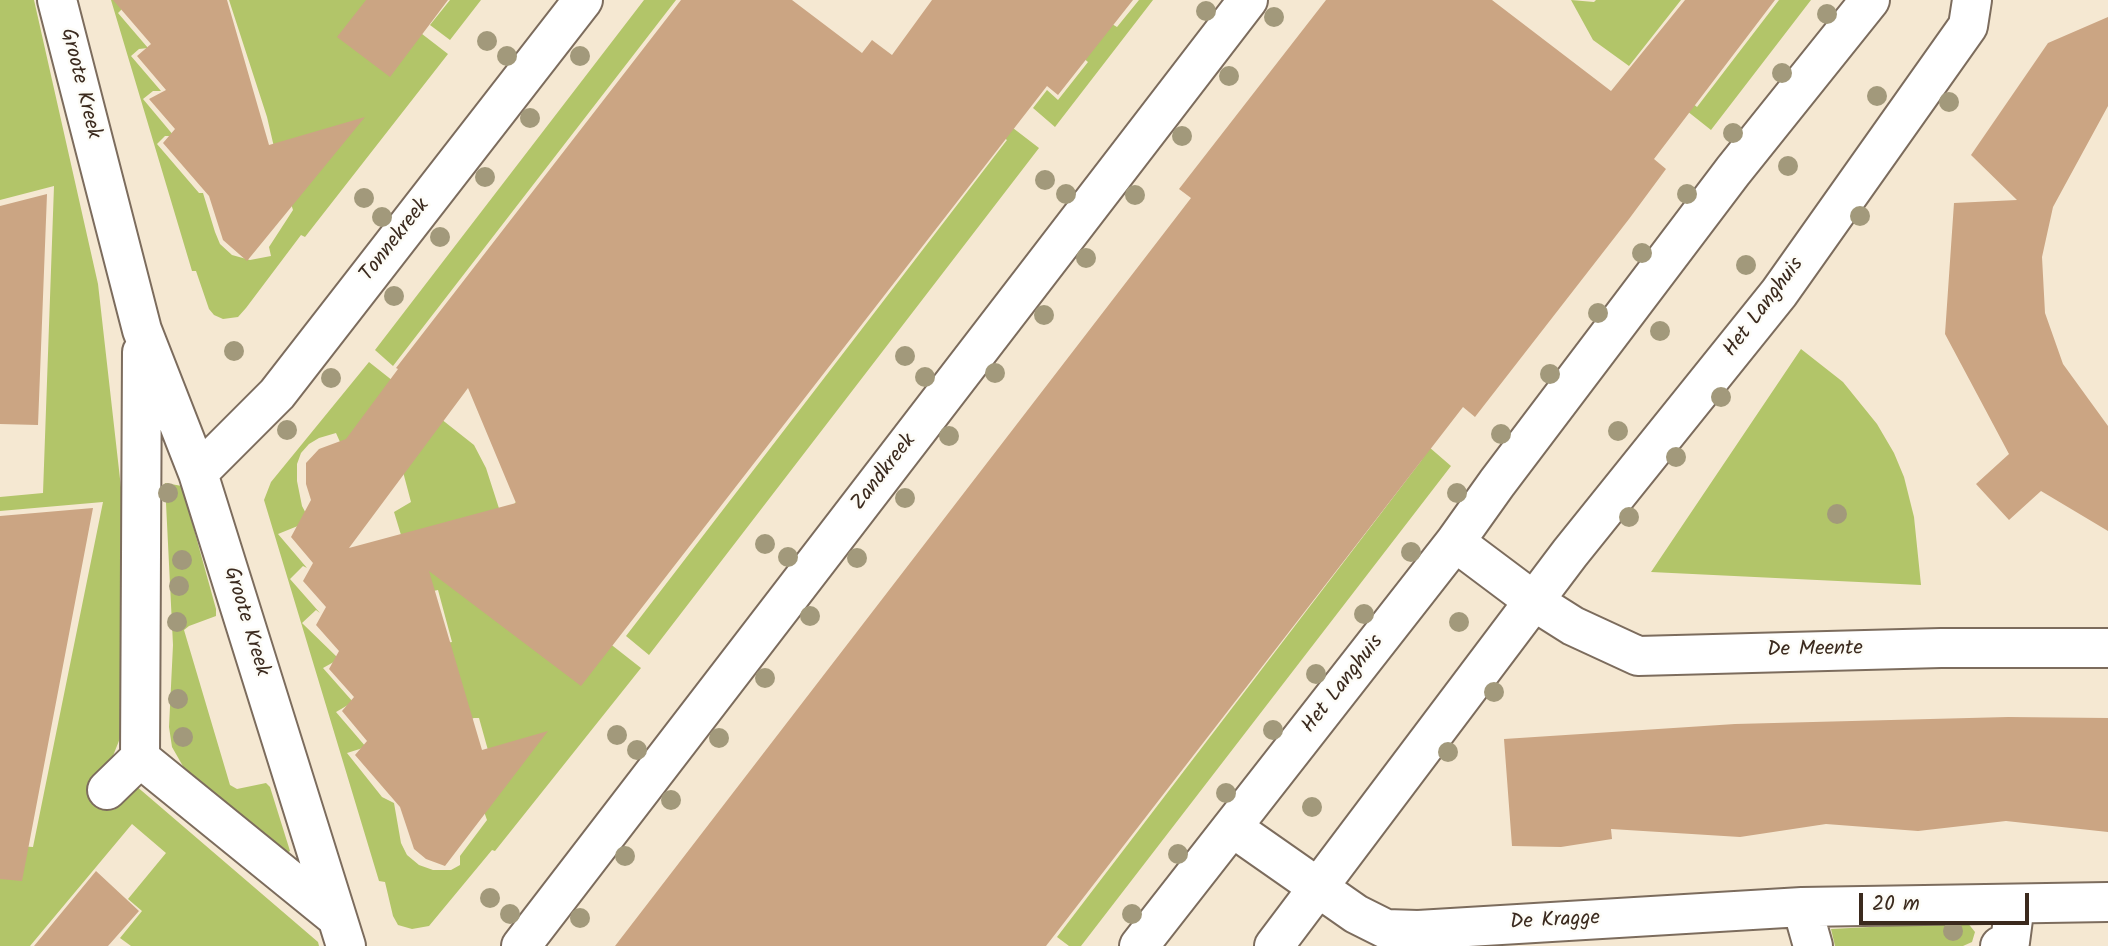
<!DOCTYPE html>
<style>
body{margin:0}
#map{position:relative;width:2108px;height:946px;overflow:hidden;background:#f5e8d2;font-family:Kalam,sans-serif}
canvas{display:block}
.scale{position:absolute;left:1859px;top:893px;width:170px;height:32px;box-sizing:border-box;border:4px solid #3b2a1e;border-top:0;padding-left:9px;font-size:21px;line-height:24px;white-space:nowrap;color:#3b2a1e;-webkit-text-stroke:5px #fdfcf7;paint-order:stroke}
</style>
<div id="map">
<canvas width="2108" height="946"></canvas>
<div class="scale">20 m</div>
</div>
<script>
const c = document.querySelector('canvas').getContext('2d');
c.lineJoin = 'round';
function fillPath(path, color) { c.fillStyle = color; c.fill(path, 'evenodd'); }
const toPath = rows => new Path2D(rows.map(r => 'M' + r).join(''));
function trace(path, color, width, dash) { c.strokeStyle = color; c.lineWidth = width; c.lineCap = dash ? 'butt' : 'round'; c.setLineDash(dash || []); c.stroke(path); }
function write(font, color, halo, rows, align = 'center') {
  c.font = font + ' Kalam,sans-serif'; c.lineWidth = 5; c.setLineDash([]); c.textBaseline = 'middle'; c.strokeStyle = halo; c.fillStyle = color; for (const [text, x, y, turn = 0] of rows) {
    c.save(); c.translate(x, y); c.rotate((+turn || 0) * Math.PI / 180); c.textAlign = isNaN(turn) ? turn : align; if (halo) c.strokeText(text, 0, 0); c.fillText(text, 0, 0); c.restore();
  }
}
fillPath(toPath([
 [0,0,34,0,98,284,125,523,124,728,111,761,88,791,114,810,135,785,318,942,319,946,131,946,120,938,142,911,128,899,166,853,132,824,30,946,0,946,0,845,33,847,103,502,0,511,0,497,43,493,54,186,0,200],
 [111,0,131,0,118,13,148,48,139,49,131,56,161,91,153,91,143,99,174,136,165,136,157,144,199,193,203,193,215,232,220,244,232,255,250,260,271,256,269,247,293,210,277,160,267,117,229,0,378,0,448,54,305,237,301,235,246,308,238,317,223,319,214,315,209,309,196,271,192,271],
 [450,0,481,0,450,40,430,25],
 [644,0,676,0,393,366,375,350],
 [1139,0,1153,0,1055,127,1033,108,1047,90,1058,100,1088,62,1076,52,1102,18,1117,27],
 [1571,0,1594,2,1596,0,1681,0,1629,66,1593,40],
 [1779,0,1811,0,1711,130,1682,107,1687,99,1697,107],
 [897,57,915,63,1006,131,1013,128,1039,148,649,655,626,636,1007,140,932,82,877,152,871,151,811,227,829,243,777,309,762,298,731,340,745,351,694,418,681,405,652,443,648,442,592,518,593,520,582,532,597,545,577,569,591,580,575,598,543,575,536,568,531,558,512,507,519,498,535,512,556,485,541,474,547,465,566,479,636,389,617,374,630,358,663,379,684,349,673,341,689,321,670,306,676,298,696,313,719,285,699,266,715,245,733,259,771,209,752,197,759,188,780,205,797,182,776,166,790,149,820,171,848,135,818,111,828,99,845,113,861,91,868,95],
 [1801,349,1843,382,1877,424,1894,453,1904,477,1914,517,1921,585,1651,572],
 [369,362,474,445,486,468,514,555,553,599,641,668,495,851,492,850,429,926,412,929,398,925,393,916,385,882,379,881,264,500,271,482],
 [336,433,340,442,398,453,411,502,394,512,419,594,438,590,452,642,433,645,457,724,474,718,479,718,491,761,471,775,487,820,460,856,460,865,451,870,433,870,419,865,407,855,401,843,394,803,382,797,347,753,366,747,336,712,353,702,323,668,339,659,302,623,316,610,320,613,290,579,303,566,307,568,278,534,310,521,302,506,297,481,297,464,301,453,309,444,319,438],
 [1429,447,1451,466,1081,946,1069,946,1057,937,1421,461],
 [165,483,182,486,216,609,216,616,189,626,184,630,230,785,237,789,266,783,270,787,290,851,286,854,188,775,172,747,169,727,173,645],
 [1967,922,1975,932,1972,942,1963,946,1835,946,1831,929]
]), '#b2c569');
fillPath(toPath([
 [113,0,227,0,269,145,365,117,247,261,223,240,209,196,163,143,175,129,149,99,166,90,137,56,151,44],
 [366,0,448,0,390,77,337,37],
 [681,0,792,0,862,53,872,40,892,55,932,0,1133,0,1058,95,1047,86,581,686,429,571,482,750,548,731,445,866,426,859,414,849,400,807,355,755,367,741,342,711,354,697,329,669,339,651,316,625,326,607,303,581,313,563,291,537,311,500,306,484,306,463,319,449,346,439,398,369,396,368],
 [468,388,516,503,349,548],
 [1326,0,1492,0,1611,91,1685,0,1775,0,1654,159,1666,169,1629,219,1475,417,1463,407,1046,946,615,946,1191,198,1179,189],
 [2108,17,2108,106,2053,207,2042,257,2045,313,2063,364,2108,426,2108,531,2041,491,2009,520,1976,484,2009,454,1945,334,1954,203,2017,200,1971,155,2048,43],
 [47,194,38,425,0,424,0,206],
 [93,508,22,881,0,879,0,516],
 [2008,717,2108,718,2108,832,2006,821,1918,831,1826,824,1740,837,1611,829,1612,839,1561,847,1512,846,1504,739,1735,724],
 [96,871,139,911,108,946,34,946]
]), '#cba583');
const minor = toPath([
 [57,0,142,330,198,473,346,946],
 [142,352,140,758,337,918],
 [198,473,277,394,583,0],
 [1455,542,1535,602,1573,626,1638,656,1941,648,2108,648],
 [107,790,140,758],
 [1233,828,1356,914,1386,929,1418,930,1802,907,1813,946],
 [1802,907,2108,902],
 [521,946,1248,0],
 [1139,946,1455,542,1497,483,1733,171,1870,0],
 [1274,946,1570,553,1779,293,1968,26,1972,0],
 [2000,946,2010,942,2015,904]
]);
trace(minor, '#7c6c5d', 42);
trace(minor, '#fff', 38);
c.fillStyle = '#a2997b';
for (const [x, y] of [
 [1206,11],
 [1827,14],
 [1274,17],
 [487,41],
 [507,56],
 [580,56],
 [1782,73],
 [1229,76],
 [1877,96],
 [1949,102],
 [530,118],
 [1733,133],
 [1182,136],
 [1788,166],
 [485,177],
 [1045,180],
 [1066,194],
 [1687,194],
 [1135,195],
 [364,198],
 [1860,216],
 [382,217],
 [440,237],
 [1642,253],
 [1086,258],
 [1746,265],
 [394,296],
 [1598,313],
 [1044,315],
 [1660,331],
 [234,351],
 [905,356],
 [995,373],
 [1550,374],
 [925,377],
 [331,378],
 [1721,397],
 [287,430],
 [1618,431],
 [1501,434],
 [949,436],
 [1676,457],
 [168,493],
 [1457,493],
 [905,498],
 [1837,514],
 [1629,517],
 [765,544],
 [1411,552],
 [788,557],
 [857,558],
 [182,560],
 [179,586],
 [1364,614],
 [810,616],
 [177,622],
 [1459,622],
 [1316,674],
 [765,678],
 [1494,692],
 [178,699],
 [1273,730],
 [617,735],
 [183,737],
 [719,738],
 [637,750],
 [1448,752],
 [1226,793],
 [671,800],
 [1312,807],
 [1178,854],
 [625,856],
 [490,898],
 [510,914],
 [1132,914],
 [580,918],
 [1953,931]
]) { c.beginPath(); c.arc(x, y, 10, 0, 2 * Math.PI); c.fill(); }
write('21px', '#3b2a1e', '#fdfcf7', [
 ["Groote Kreek",79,84,76],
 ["Tonnekreek",396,241,-52],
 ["Het Langhuis",1765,308,-53],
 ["Zandkreek",885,473,-52],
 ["Groote Kreek",245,622,73],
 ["De Meente",1815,651,-1],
 ["Het Langhuis",1344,685,-52],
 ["De Kragge",1555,922,-3]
]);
</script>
